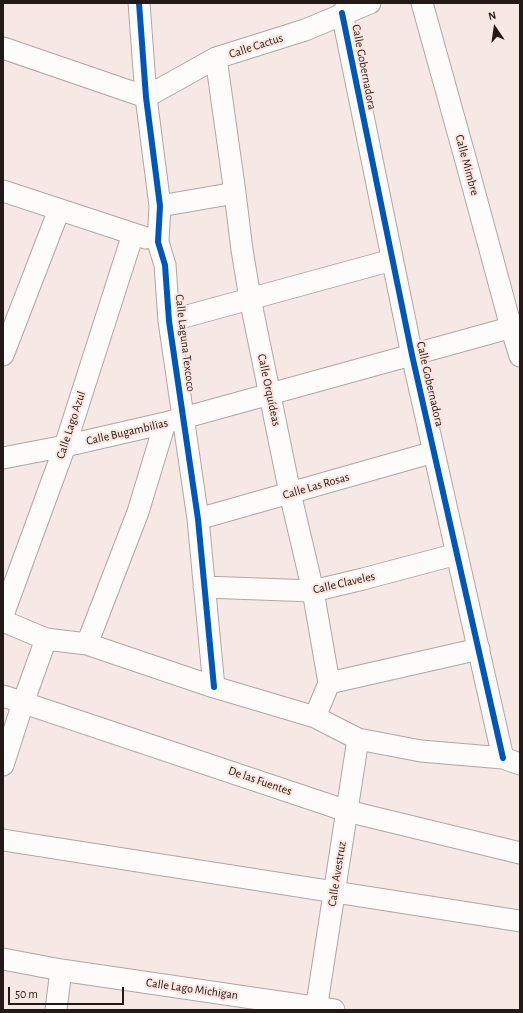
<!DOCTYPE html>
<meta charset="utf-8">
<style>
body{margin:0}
#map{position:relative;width:523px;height:1013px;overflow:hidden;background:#f6e9e5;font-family:"Alegreya Sans",sans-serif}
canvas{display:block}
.frame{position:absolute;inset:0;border:4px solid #231a17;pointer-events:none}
.north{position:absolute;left:475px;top:8px;width:40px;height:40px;-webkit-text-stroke:3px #fce5df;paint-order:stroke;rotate:347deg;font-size:11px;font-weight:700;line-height:16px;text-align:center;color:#231a17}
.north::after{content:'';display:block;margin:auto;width:14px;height:18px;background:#231a17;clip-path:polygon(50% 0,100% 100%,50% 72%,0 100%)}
.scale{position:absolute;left:8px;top:987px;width:116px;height:18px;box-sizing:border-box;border:2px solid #231a17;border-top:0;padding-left:5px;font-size:12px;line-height:14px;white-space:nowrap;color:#231a17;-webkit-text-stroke:3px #fce5df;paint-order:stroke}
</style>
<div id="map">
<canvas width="523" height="1013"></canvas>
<div class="frame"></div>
<div class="north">N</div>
<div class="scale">50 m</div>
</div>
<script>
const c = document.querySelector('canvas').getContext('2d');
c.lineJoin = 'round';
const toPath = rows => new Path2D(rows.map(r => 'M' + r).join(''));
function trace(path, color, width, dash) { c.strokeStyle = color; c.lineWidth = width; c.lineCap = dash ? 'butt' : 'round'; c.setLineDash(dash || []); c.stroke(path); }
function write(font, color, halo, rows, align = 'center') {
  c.font = font + ' "Alegreya Sans",sans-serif'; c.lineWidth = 4; c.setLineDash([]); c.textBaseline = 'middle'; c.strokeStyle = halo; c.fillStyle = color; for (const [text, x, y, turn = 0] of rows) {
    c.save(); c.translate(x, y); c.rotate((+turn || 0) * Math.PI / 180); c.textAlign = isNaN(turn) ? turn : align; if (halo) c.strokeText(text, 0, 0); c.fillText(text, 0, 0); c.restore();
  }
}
const minor = toPath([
 [139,3,146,97,160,206,158,242,165,265,169,321,198,519,214,687],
 [422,3,466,161,511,327,520,356],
 [342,13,412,355,503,758],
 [3,48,146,97],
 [216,58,235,193,242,250,250,298,290,493,313,591,329,683,315,717],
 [146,97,216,58,305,30,370,3],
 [3,191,146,238],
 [160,206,235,193],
 [169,321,392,260],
 [3,355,59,210],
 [3,458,65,446,165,423,520,325],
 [198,519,434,452],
 [204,587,313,591,363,579,457,554],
 [3,615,65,446,133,234],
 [3,621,46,639,87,644,214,687,315,717,358,739,421,751,503,758,520,764],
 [87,644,138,512,165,423],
 [329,683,479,649],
 [3,696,347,811,520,853],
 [3,765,23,703,46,639],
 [3,840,520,921],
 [3,959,61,970,334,1010],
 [56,1010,61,970],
 [316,1010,358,739]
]);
trace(minor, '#b1a6a3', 23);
trace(minor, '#fefcfb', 21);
trace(toPath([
 [139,3,146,97,160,206,158,242,165,265,169,321,198,519,214,687],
 [342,13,412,355,503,758]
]), '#0057b8', 6);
write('12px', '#231a17', '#fce5df', [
 ["Calle Cactus",256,46,-18],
 ["Calle Gobernadora",364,67,79],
 ["Calle Mimbre",467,165,75],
 ["Calle Laguna Texcoco",185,343,83],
 ["Calle Gobernadora",430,384,77],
 ["Calle Orquídeas",269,390,78],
 ["Calle Lago Azul",71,425,-72],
 ["Calle Bugambilias",127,432,-13],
 ["Calle Las Rosas",316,486,-16],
 ["Calle Claveles",344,583,-13],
 ["De las Fuentes",260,781,19],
 ["Calle Avestruz",337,874,-81],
 ["Calle Lago Michigan",192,989,8]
]);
</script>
